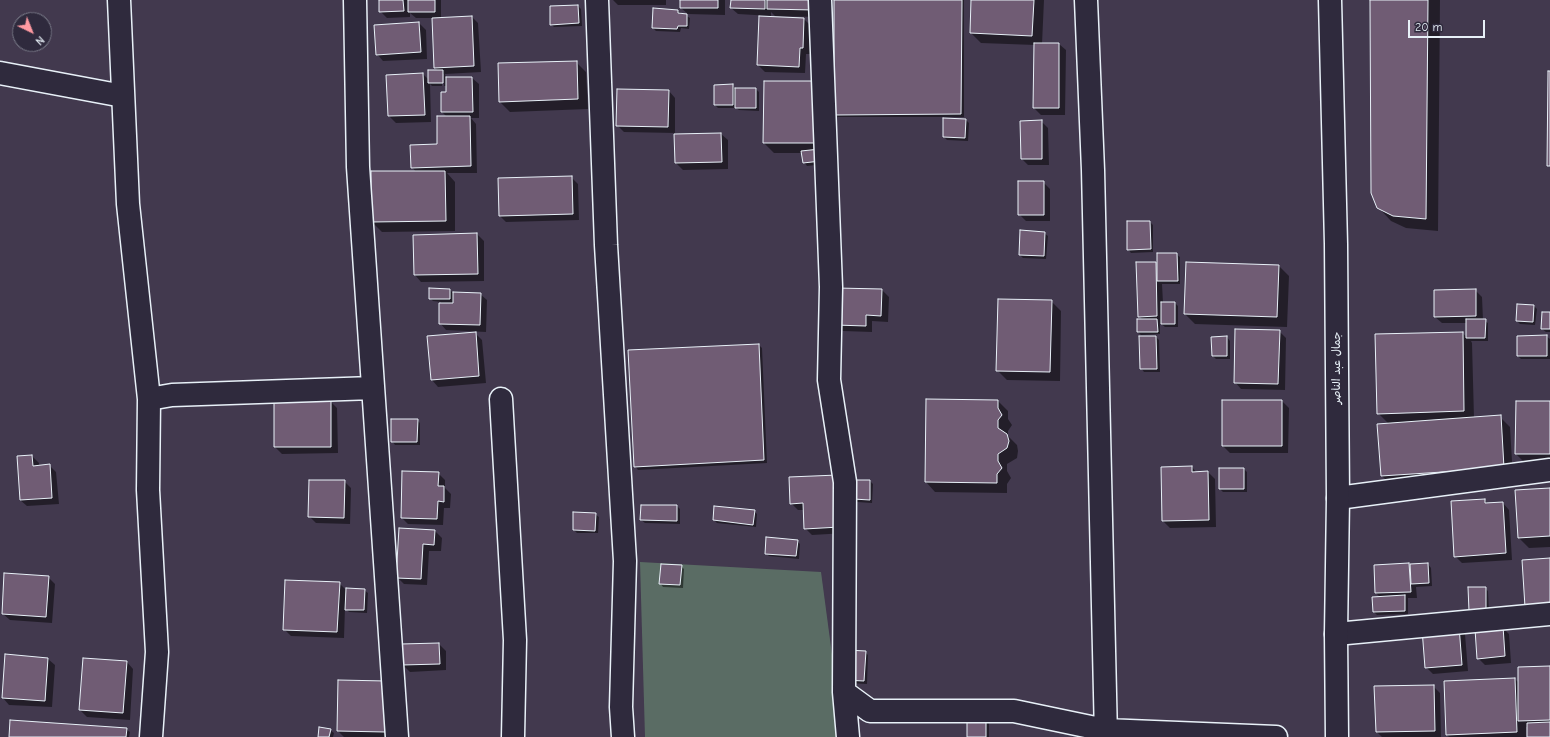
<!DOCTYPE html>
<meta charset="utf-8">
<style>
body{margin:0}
#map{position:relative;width:1550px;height:737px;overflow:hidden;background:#42394e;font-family:"Comic Neue",sans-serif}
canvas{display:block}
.north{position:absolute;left:12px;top:12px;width:40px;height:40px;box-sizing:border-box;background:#2f2a3d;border:1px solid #797a88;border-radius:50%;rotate:137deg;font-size:11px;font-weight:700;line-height:16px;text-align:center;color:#e8f1f8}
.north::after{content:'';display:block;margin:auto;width:14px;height:18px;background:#ff9aa2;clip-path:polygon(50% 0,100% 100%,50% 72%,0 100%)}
.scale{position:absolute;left:1408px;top:20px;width:77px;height:18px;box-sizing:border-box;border:2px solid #e8f1f8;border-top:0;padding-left:5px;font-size:12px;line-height:14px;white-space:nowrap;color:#e8f1f8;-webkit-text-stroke:3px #2f2a3d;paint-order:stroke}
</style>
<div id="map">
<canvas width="1550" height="737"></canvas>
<div class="north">N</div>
<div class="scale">20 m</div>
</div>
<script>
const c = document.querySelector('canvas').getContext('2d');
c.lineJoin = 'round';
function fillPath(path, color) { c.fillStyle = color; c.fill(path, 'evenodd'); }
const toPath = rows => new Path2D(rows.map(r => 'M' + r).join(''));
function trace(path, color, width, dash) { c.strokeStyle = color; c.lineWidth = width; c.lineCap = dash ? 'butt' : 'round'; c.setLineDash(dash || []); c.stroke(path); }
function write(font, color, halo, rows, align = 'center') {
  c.font = font + ' "Comic Neue","Playpen Sans Arabic",sans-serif'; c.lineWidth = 3; c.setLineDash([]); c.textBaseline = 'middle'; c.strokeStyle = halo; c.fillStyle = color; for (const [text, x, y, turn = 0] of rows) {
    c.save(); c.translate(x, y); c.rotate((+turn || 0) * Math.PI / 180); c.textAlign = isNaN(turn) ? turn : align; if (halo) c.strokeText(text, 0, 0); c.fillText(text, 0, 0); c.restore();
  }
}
fillPath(toPath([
 [640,562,821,572,843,737,645,737]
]), '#5a6c64');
fillPath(toPath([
 [380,0,441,0,441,18,472,17,478,23,481,72,445,74,446,78,472,78,479,84,479,118,471,118,476,124,477,173,447,173,455,182,455,231,382,232,372,222,416,172,412,167,438,145,447,117,442,112,442,93,447,93,447,86,444,86,444,74,442,74,442,86,432,86,430,84,431,122,396,123,389,116,423,74,429,80,438,71,435,68,433,18,416,18,410,13,410,17,387,18,380,11],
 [613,0,666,0,666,5,618,5],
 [681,0,725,0,725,15,688,14,681,8],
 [732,0,821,0,820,17,775,16,771,12,771,16,738,14,731,8],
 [835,0,964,0,964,117,838,117,835,114],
 [972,0,1044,0,1042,44,1059,44,1066,50,1065,115,1041,115,1034,108,1035,45,981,43,971,33],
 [1371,0,1440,0,1438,231,1406,228,1391,221,1378,207],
 [578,6,581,9,582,26,554,27,551,24],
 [678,11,690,18,689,29,681,28,680,32,656,31,653,28],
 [804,19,811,26,810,54,806,54,805,73,765,72,758,65],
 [419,23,426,30,427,59,383,61,377,54],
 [576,62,586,72,588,109,510,112,500,102,499,64],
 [765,82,814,82,824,164,807,166,804,162,803,153,774,153,764,143],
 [732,85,735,89,756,89,759,92,759,111,739,110,736,108,718,108,715,105],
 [669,91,675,98,675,133,624,132,618,126],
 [966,120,969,123,968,141,947,140,944,137],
 [1041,121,1048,128,1049,165,1028,165,1022,159],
 [721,134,728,140,728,169,683,170,676,163,675,135],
 [571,177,578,184,579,220,506,222,500,216],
 [1043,182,1050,189,1050,221,1026,221,1019,214],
 [1150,222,1153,225,1153,252,1131,253,1128,249],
 [1044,233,1048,236,1046,259,1023,258,1020,255],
 [477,234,484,241,484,281,421,282,415,275,414,236],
 [1176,254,1180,257,1180,284,1162,284,1163,303,1175,303,1178,306,1178,327,1165,327,1160,323,1160,334,1141,335,1138,332,1143,320,1139,316,1155,263,1158,266],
 [1187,263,1279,266,1289,276,1287,327,1195,324,1185,314],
 [450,290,454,294,480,294,487,300,486,332,446,330,440,323,441,302,433,301,430,298],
 [882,290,889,297,888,322,872,321,872,332,843,331,836,324],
 [1475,290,1482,297,1483,320,1488,323,1488,341,1471,341,1472,343,1474,418,1500,417,1510,427,1513,478,1392,486,1382,476,1379,425,1389,424,1378,413,1462,333,1467,337,1467,323,1442,323,1435,317],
 [1051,301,1061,311,1060,381,1007,380,997,370],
 [1534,306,1537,309,1535,325,1520,324,1517,321],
 [1550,313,1550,332,1546,332,1542,329],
 [1279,331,1286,338,1285,390,1241,389,1235,382],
 [475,333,482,340,486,383,438,387,432,380],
 [1546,336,1550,339,1550,359,1521,359,1518,356],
 [1156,337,1159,340,1160,372,1144,372,1141,368],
 [1227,337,1230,341,1230,359,1216,359,1213,356,1212,338],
 [759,345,762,348,767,463,638,470,635,466],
 [330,401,337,408,338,453,282,454,275,447],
 [998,401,1008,411,1008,419,1012,425,1008,431,1008,436,1017,445,1018,451,1017,458,1007,464,1007,471,1011,478,1007,484,1007,493,935,492,926,482],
 [1223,401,1282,401,1289,408,1288,453,1230,453,1223,446],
 [1550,402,1550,461,1523,461,1516,454],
 [417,420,420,423,420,445,395,445,392,441],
 [32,456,39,463,39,466,49,465,56,472,59,504,27,506,20,500],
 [1192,467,1197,473,1208,472,1215,479,1216,527,1170,528,1163,521],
 [1220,469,1244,469,1247,472,1247,492,1223,492,1220,489],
 [438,473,445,480,445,488,451,494,450,508,444,508,443,525,408,524,402,518],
 [838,476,846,533,812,535,805,528,804,510,798,510,791,503],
 [344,481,351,488,350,524,316,523,309,516],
 [870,481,873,484,872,503,857,502,854,499],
 [1550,489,1550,547,1529,548,1519,538],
 [1484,500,1489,504,1503,503,1509,510,1512,560,1462,563,1455,556],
 [642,506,677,506,680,509,680,524,645,523,641,520],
 [754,511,757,514,756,527,717,523,714,520],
 [595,514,599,517,598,533,577,533,574,530],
 [400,529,435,531,442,538,441,551,429,551,427,585,404,584,397,577],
 [797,541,800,544,799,559,769,556,766,553],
 [1409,564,1428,564,1431,568,1432,586,1416,587,1417,598,1408,598,1408,614,1377,615,1374,612,1381,598,1376,593],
 [681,566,684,569,683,588,663,587,660,583],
 [48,577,55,584,52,623,10,620,3,614],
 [339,583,347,591,364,590,368,593,367,613,349,612,345,608,344,638,291,636,284,629],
 [1485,588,1488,591,1489,613,1473,614],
 [1458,627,1465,634,1468,671,1433,674,1426,667],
 [1502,627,1509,634,1511,663,1485,665,1478,658],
 [439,644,446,651,446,670,410,672,403,665],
 [865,652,868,655,867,684,849,683],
 [48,659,55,665,52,707,9,705,3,698],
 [84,659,127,662,133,669,130,720,87,717,80,710],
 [1550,667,1550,737,1528,737,1528,727,1526,727,1526,737,1449,737,1447,735,1515,679,1519,683],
 [386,682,391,737,344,737,338,731],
 [1433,686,1440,693,1441,737,1382,737,1377,732,1375,687],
 [968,718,989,721,989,737,968,737],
 [126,729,130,732,129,737,10,737],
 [330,730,334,733,333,737,319,737]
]), '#0007');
const building = toPath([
 [379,0,403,0,404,11,379,12,379,0],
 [408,0,435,0,435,12,408,12,408,0],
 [680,0,718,0,718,8,680,8,680,0],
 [731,0,765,0,765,9,730,8,731,0],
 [767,0,814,0,814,10,767,9,767,0],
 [834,0,962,0,961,114,834,115,834,0],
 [971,0,1034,0,1032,36,970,33,971,0],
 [1370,0,1428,0,1426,219,1393,216,1377,208,1371,193,1370,0],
 [578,5,579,23,550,25,550,6,578,5],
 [653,8,678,10,678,13,687,14,687,26,678,26,677,29,652,28,653,8],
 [472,16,474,66,434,68,432,18,472,16],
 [759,16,804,18,803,48,800,48,799,67,757,65,759,16],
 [419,22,421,52,376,55,374,25,419,22],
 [1034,43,1059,43,1059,108,1033,108,1034,43],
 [577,61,578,99,499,102,498,63,577,61],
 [428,70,443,70,443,83,428,83,428,70],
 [1548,71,1550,71,1550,166,1547,166,1548,71],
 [423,73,425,115,388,116,386,75,423,73],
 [446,77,472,77,473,112,441,112,441,92,446,92,446,77],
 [764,81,815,81,814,143,763,143,764,81],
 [733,84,733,105,714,105,714,85,733,84],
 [735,88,756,88,756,108,735,108,735,88],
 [617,89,669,90,668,127,616,126,617,89],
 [437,116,470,116,471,166,411,168,410,145,437,144,437,116],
 [943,118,966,119,965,138,943,137,943,118],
 [1042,120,1042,159,1021,159,1020,121,1042,120],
 [721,133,722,162,675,163,674,134,721,133],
 [820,149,821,161,803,163,801,151,820,149],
 [371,171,445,171,446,221,371,222,371,171],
 [572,176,573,214,499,216,498,178,572,176],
 [1018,181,1044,181,1044,215,1018,215,1018,181],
 [1127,221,1150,221,1151,249,1127,250,1127,221],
 [1020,230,1045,232,1044,256,1019,255,1020,230],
 [477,233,478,274,414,275,413,235,477,233],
 [1157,253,1177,253,1178,281,1157,281,1157,253],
 [1136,262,1156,262,1157,316,1138,317,1136,262],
 [1186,262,1279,265,1277,317,1184,314,1186,262],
 [429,288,450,289,450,299,429,299,429,288],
 [836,288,882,289,881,316,866,315,866,326,835,325,836,288],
 [1476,289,1476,316,1434,317,1434,290,1476,289],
 [453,292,481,293,480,325,439,324,439,303,453,303,453,292],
 [998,299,1052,300,1050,372,996,371,998,299],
 [1161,302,1175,302,1175,324,1161,324,1161,302],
 [1517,304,1534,305,1533,322,1516,321,1517,304],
 [1542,312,1550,312,1550,329,1541,329,1542,312],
 [1137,319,1157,319,1158,332,1137,332,1137,319],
 [1466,319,1486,319,1485,338,1466,338,1466,319],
 [1235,329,1280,330,1278,384,1234,383,1235,329],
 [476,332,479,376,431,380,427,336,476,332],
 [1463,332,1464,411,1377,414,1375,334,1463,332],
 [1547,335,1547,356,1517,356,1517,336,1547,335],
 [1139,336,1156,336,1157,369,1140,369,1139,336],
 [1227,336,1227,356,1212,356,1211,337,1227,336],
 [759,344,764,460,634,467,628,350,759,344],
 [926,399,998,400,998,408,1002,415,998,420,998,428,1007,434,1009,441,1007,448,998,454,998,461,1002,468,997,474,997,483,925,482,926,399],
 [331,400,331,447,274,447,274,401,331,400],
 [1222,400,1282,400,1282,446,1222,446,1222,400],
 [1516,401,1550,401,1550,454,1515,454,1516,401],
 [1501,415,1504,468,1381,476,1377,424,1501,415],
 [391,419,418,419,417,442,391,442,391,419],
 [32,455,33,466,50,464,52,498,20,500,17,456,32,455],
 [1192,466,1192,472,1208,471,1209,520,1162,521,1161,467,1192,466],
 [1219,468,1244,468,1244,489,1219,489,1219,468],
 [402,471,439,472,438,486,444,486,444,502,438,501,437,519,401,518,402,471],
 [838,475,840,527,804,529,803,503,790,504,789,477,838,475],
 [309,480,345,480,344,518,308,517,309,480],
 [854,480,870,480,870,500,853,499,854,480],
 [1550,488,1550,536,1518,538,1515,490,1550,488],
 [1485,499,1485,503,1503,502,1506,553,1454,557,1451,501,1485,499],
 [641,505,677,505,677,521,640,520,641,505],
 [714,506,755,510,753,525,713,520,714,506],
 [573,512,596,513,595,531,573,530,573,512],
 [399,528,435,530,434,545,423,544,421,579,396,578,399,528],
 [766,537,798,540,796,556,765,554,766,537],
 [1550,558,1550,606,1525,607,1522,560,1550,558],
 [1409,563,1411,592,1375,593,1374,565,1409,563],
 [1428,563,1429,583,1411,584,1410,564,1428,563],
 [661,564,682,565,680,585,659,584,661,564],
 [4,573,49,576,46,617,2,614,4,573],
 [285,580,340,582,337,632,283,630,285,580],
 [1468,587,1486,587,1486,611,1469,611,1468,587],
 [346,588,365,589,364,610,345,610,346,588],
 [1405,595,1405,611,1373,612,1372,597,1405,595],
 [1459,626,1462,665,1425,668,1422,629,1459,626],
 [1503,626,1505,656,1477,659,1475,629,1503,626],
 [439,643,440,664,402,665,401,644,439,643],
 [846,650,866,651,864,681,844,680,846,650],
 [5,654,48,658,45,701,2,698,5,654],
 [83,658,127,661,123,713,79,710,83,658],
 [1550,666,1550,720,1518,721,1518,667,1550,666],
 [1515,678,1517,732,1446,735,1444,681,1515,678],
 [338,680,386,681,385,732,337,731,338,680],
 [1434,685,1435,731,1376,732,1374,686,1434,685],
 [986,716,986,737,967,737,967,717,986,716],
 [10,720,127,728,126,737,9,737,10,720],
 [1550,722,1550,737,1527,737,1527,723,1550,722],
 [319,727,331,729,329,737,318,737,319,727]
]);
fillPath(building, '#705c74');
trace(building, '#e8f1f8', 1);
const minor = toPath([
 [119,0,128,204,149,399,148,490,157,652,151,737],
 [355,0,358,167,397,737],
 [597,0,606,245,625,561,621,707,623,737],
 [820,0,831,287,829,380,845,482,844,692],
 [1086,0,1093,170,1106,737],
 [0,73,123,96],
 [149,399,172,395,373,388],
 [501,399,515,640,513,737],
 [1338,498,1550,470],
 [1336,634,1550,614],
 [848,737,844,692,870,711,1014,711,1105,730,1276,737]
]);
const major = toPath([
 [1330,0,1336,244,1338,498,1336,634,1337,737]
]);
trace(minor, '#e8f1f8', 25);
trace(major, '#e8f1f8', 25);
trace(minor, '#2f2a3d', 22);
trace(major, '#2f2a3d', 22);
write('11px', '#e8f1f8', '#2f2a3d', [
 ["جمال عبد الناصر",1337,368,-90]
]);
</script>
